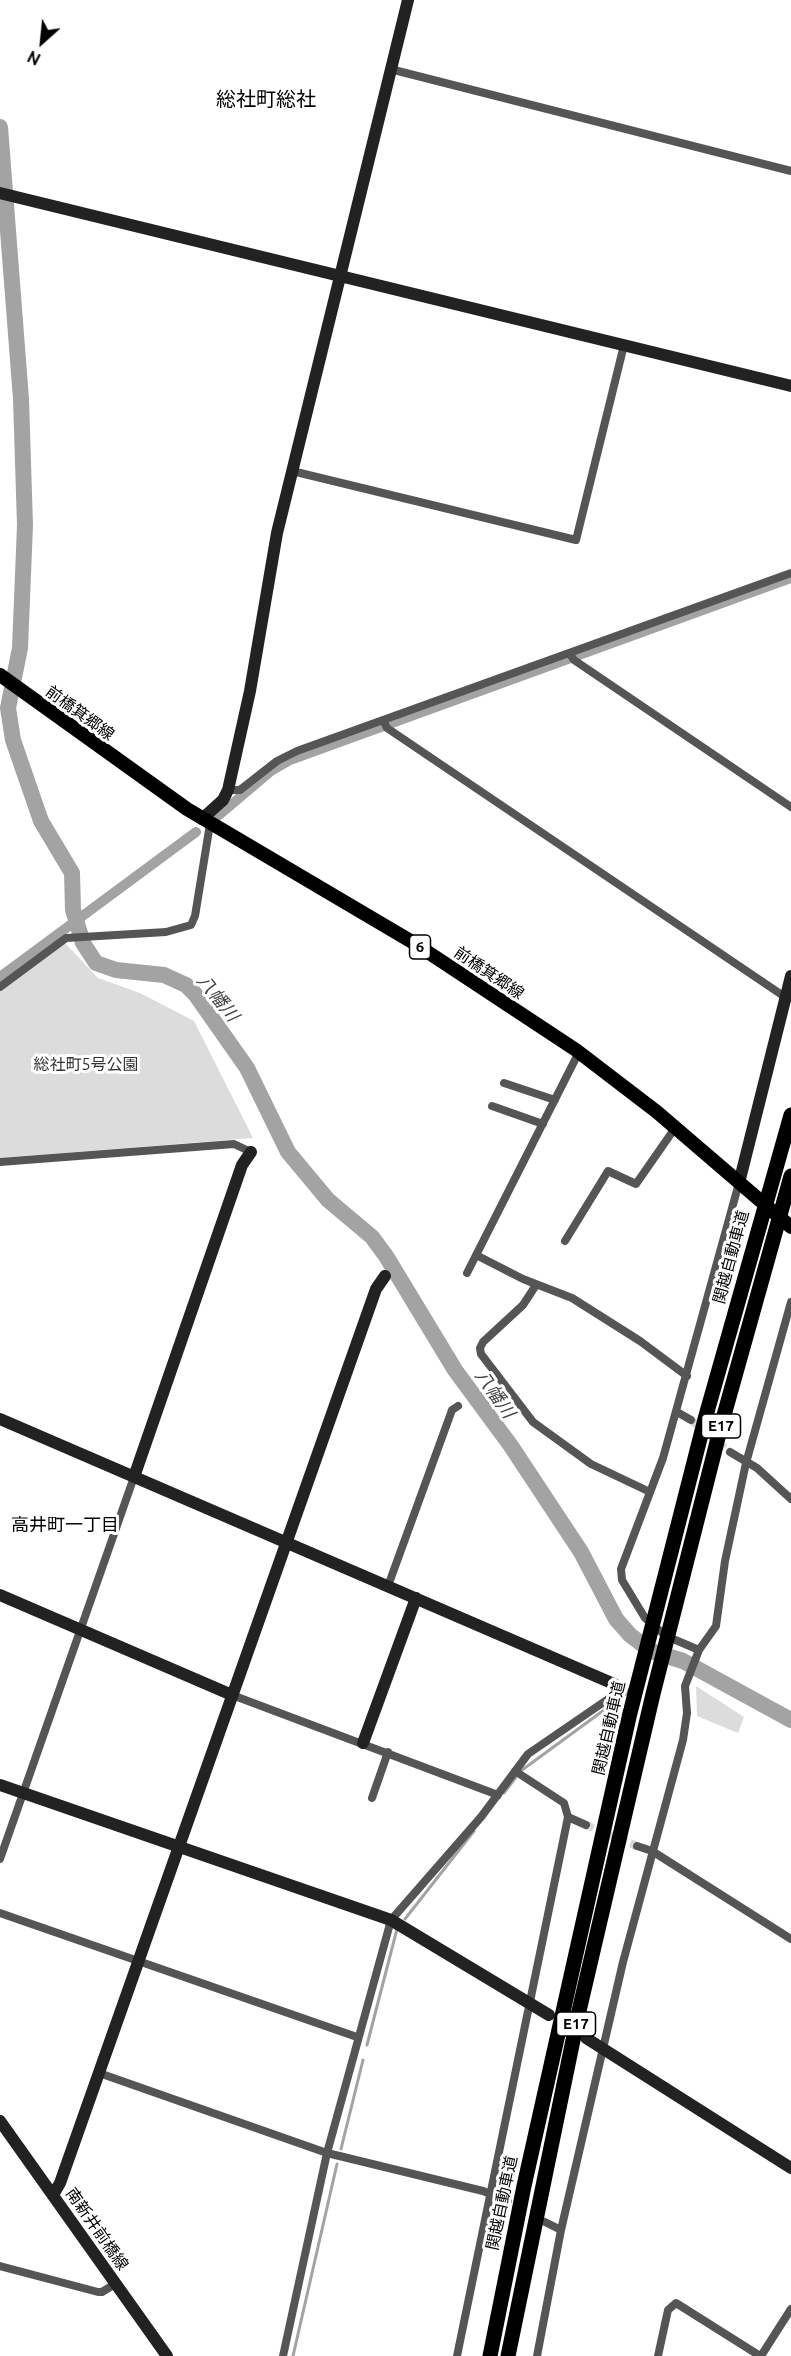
<!DOCTYPE html>
<meta charset="utf-8">
<style>
body{margin:0}
#map{position:relative;width:791px;height:2356px;overflow:hidden;background:#fff;font-family:Ubuntu,sans-serif}
canvas{display:block}
.north{position:absolute;left:12px;top:12px;width:60px;height:60px;-webkit-text-stroke:4px #fff;paint-order:stroke;rotate:207deg;font-size:16px;font-weight:700;line-height:24px;text-align:center;color:#000}
.north::after{content:'';display:block;margin:auto;width:21px;height:27px;background:#000;clip-path:polygon(50% 0,100% 100%,50% 72%,0 100%)}
</style>
<div id="map">
<canvas width="791" height="2356"></canvas>
<div class="north">N</div>
</div>
<script>
const c = document.querySelector('canvas').getContext('2d');
c.lineJoin = 'round';
function fillPath(path, color) { c.fillStyle = color; c.fill(path, 'evenodd'); }
const toPath = rows => new Path2D(rows.map(r => 'M' + r).join(''));
function trace(path, color, width, dash) { c.strokeStyle = color; c.lineWidth = width; c.lineCap = dash ? 'butt' : 'round'; c.setLineDash(dash || []); c.stroke(path); }
function write(font, color, halo, rows, align = 'center') {
  c.font = font + ' Ubuntu,"Noto Sans JP",sans-serif'; c.lineWidth = 6; c.setLineDash([]); c.textBaseline = 'middle'; c.strokeStyle = halo; c.fillStyle = color; for (const [text, x, y, turn = 0] of rows) {
    c.save(); c.translate(x, y); c.rotate((+turn || 0) * Math.PI / 180); c.textAlign = isNaN(turn) ? turn : align; if (halo) c.strokeText(text, 0, 0); c.fillText(text, 0, 0); c.restore();
  }
}
fillPath(toPath([
 [65,943,98,978,140,993,194,1021,253,1138,0,1158,0,992],
 [696,1686,744,1717,738,1733,697,1716]
]), '#dcdcdc');
trace(toPath([
 [522,1770,626,1694,630,1688],
 [504,1793,516,1777],
 [405,1919,474,1831],
 [367,2045,397,1929],
 [341,2149,363,2060],
 [293,2356,337,2164]
]), '#a3a3a3', 3);
trace(toPath([
 [219,815,271,771,290,760,791,578],
 [0,977,196,832]
]), '#a3a3a3', 10);
trace(toPath([
 [0,127,21,399,25,525,20,648,8,708,13,740,41,821,72,873,73,910,83,943,96,963,116,970,164,975,186,985,195,994,247,1068,288,1152,328,1200,372,1237,386,1256,455,1370,511,1446,581,1552,616,1619,630,1635,651,1651,683,1661,791,1720]
]), '#a3a3a3', 16);
trace(toPath([
 [691,1420,730,1452],
 [586,1825,637,1846]
]), '#d9d9d9', 8, [8, 4]);
trace(toPath([
 [390,69,791,171],
 [292,471,576,540,624,345],
 [569,653,574,660,791,807],
 [383,720,387,728,788,999],
 [228,790,240,790,277,761,297,751,791,573],
 [0,987,66,938,166,932,191,925,195,916,210,824],
 [504,1083,555,1100],
 [492,1106,543,1124],
 [0,1162,234,1144,251,1152],
 [565,1241,608,1171,636,1184,675,1128],
 [478,1256,523,1279,572,1298,640,1341,687,1376],
 [467,1273,579,1052],
 [536,1285,523,1305,483,1342,480,1348,481,1354,533,1422,591,1464,650,1492],
 [677,1412,691,1420],
 [730,1452,757,1468,791,1499],
 [388,1586,452,1410,458,1406],
 [699,1650,666,1636,645,1618,622,1580,621,1569,663,1458,739,1183],
 [232,1695,498,1795],
 [372,1798,388,1752],
 [568,1817,586,1825],
 [637,1846,652,1851,791,1939],
 [0,1859,134,1477],
 [0,1913,357,2037],
 [99,2073,327,2153,483,2191,508,2201],
 [545,2222,561,2230],
 [0,2266,98,2292,102,2292,115,2284],
 [283,2356,327,2153,391,1920,481,1817,528,1754,614,1695,617,1690,614,1684],
 [457,2356,568,1817,564,1803,515,1771],
 [537,2356,561,2230,623,1962,683,1740,687,1713,685,1686,699,1650,716,1626,725,1561,746,1463,791,1302],
 [658,2356,668,2310,676,2303,760,2356],
 [761,2356,791,2309]
]), '#555', 8);
trace(toPath([
 [0,193,791,386],
 [202,819,223,800,228,790,250,691,277,533,408,0],
 [739,1183,791,976],
 [0,1419,614,1684],
 [134,1477,242,1165,251,1152],
 [0,1595,232,1695],
 [363,1743,416,1598],
 [0,1785,391,1920,549,2015],
 [586,2038,791,2168],
 [0,2121,167,2356],
 [53,2195,60,2183,376,1289,385,1276]
]), '#222', 12);
trace(toPath([
 [0,675,187,809,414,943,576,1050,657,1112,791,1227]
]), '#000', 14);
trace(toPath([
 [490,2356,524,2186,629,1717,705,1419,791,1115],
 [508,2356,579,2011,653,1694,721,1426,791,1176]
]), '#000', 15);
for (const [x, y, w] of [
 [420,947,21],
 [721,1426,39],
 [576,2024,39]
]) { const box = new Path2D(); box.roundRect(x - w / 2, y - 12, w, 24, 4.5); c.fillStyle = '#fff'; c.fill(box); trace(box, '#000', 1.5); }
write('bold 15px', '#000', null, [
 ["6",420,947],
 ["E17",721,1426],
 ["E17",576,2024]
]);
write('16px', '#000', '#fff', [
 ["前橋箕郷線",80,713,36],
 ["前橋箕郷線",489,973,34],
 ["関越自動車道",731,1257,-75],
 ["関越自動車道",609,1728,-77],
 ["関越自動車道",502,2203,-78],
 ["南新井前橋線",97,2229,55]
]);
write('16px', '#333', '#fff', [
 ["総社町5号公園",86,1065]
]);
write('italic 18px', '#444', '#fff', [
 ["八幡川",218,998,51],
 ["八幡川",495,1394,55]
]);
write('18px', '#000', '#fff', [
 ["高井町一丁目",65,1525]
]);
write('20px', '#000', '#fff', [
 ["総社町総社",266,99]
]);
</script>
